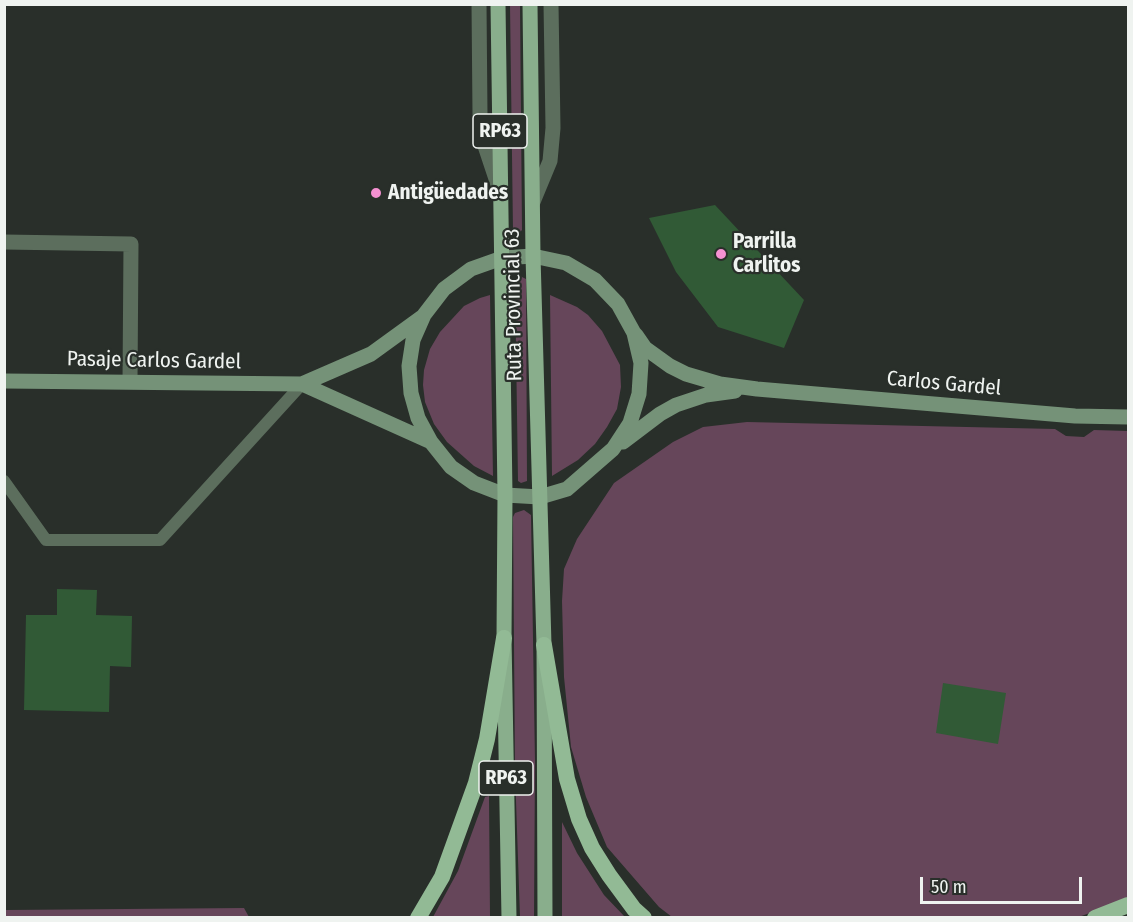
<!DOCTYPE html>
<meta charset="utf-8">
<style>
body{margin:0}
#map{position:relative;width:1133px;height:922px;overflow:hidden;background:#292f2a;font-family:"Fira Sans Condensed",sans-serif}
canvas{display:block}
.frame{position:absolute;inset:0;border:6px solid #eff3f0;pointer-events:none}
.scale{position:absolute;left:920px;top:877px;width:162px;height:27px;box-sizing:border-box;border:3px solid #eff3f0;border-top:0;padding-left:8px;font-size:18px;line-height:21px;white-space:nowrap;color:#eff3f0;-webkit-text-stroke:4px #292f2a;paint-order:stroke}
</style>
<div id="map">
<canvas width="1133" height="922"></canvas>
<div class="frame"></div>
<div class="scale">50 m</div>
</div>
<script>
const c = document.querySelector('canvas').getContext('2d');
c.lineJoin = 'round';
function fillPath(path, color) { c.fillStyle = color; c.fill(path, 'evenodd'); }
const toPath = rows => new Path2D(rows.map(r => 'M' + r).join(''));
function trace(path, color, width, dash) { c.strokeStyle = color; c.lineWidth = width; c.lineCap = dash ? 'butt' : 'round'; c.setLineDash(dash || []); c.stroke(path); }
function write(font, color, halo, rows, align = 'center') {
  c.font = font + ' "Fira Sans Condensed",sans-serif'; c.lineWidth = 4.5; c.setLineDash([]); c.textBaseline = 'middle'; c.strokeStyle = halo; c.fillStyle = color; for (const [text, x, y, turn = 0] of rows) {
    c.save(); c.translate(x, y); c.rotate((+turn || 0) * Math.PI / 180); c.textAlign = isNaN(turn) ? turn : align; if (halo) c.strokeText(text, 0, 0); c.fillText(text, 0, 0); c.restore();
  }
}
fillPath(toPath([
 [510,5,520,5,522,230,518,234,513,231],
 [520,276,526,279,527,481,521,483,518,481,515,280],
 [490,295,493,476,474,466,447,442,434,424,425,402,423,385,424,370,430,349,440,332,464,306,480,298],
 [550,295,577,307,588,315,602,331,620,365,621,387,617,409,607,427,595,444,578,460,552,476],
 [747,422,1055,429,1066,436,1084,437,1094,430,1128,431,1128,899,1076,918,672,917,659,907,607,847,586,797,571,747,564,677,562,601,564,569,577,539,614,483,673,442,703,427],
 [524,510,531,515,535,762,534,918,520,917,515,772,513,517,515,513],
 [489,796,490,917,433,917,458,871,485,797],
 [562,822,577,853,604,895,625,917,562,917],
 [244,908,249,917,4,917,5,910]
]), '#66465a');
fillPath(toPath([
 [715,205,804,300,784,348,718,327,676,272,649,218],
 [57,589,97,590,96,615,132,616,131,667,110,666,109,712,24,710,26,615,57,615],
 [943,683,1006,693,998,744,936,733]
]), '#315a36');
trace(toPath([
 [4,481,46,540,160,540,302,384]
]), '#5c6e5d', 12);
trace(toPath([
 [4,242,131,244,130,381]
]), '#5c6e5d', 15);
trace(toPath([
 [479,4,480,115,483,140,499,188],
 [533,202,550,161,553,128,551,4]
]), '#5c6e5d', 15);
trace(toPath([
 [533,256,566,263,595,280,618,304,634,333,641,363,639,394,630,423,613,449,567,489,540,497,505,495,474,483,451,467,431,442,418,418,411,393,409,366,413,340,424,315,444,289,471,269,502,258,533,256],
 [636,335,645,348,670,366,686,374,720,384,757,389,1075,416,1128,417],
 [4,381,302,384,431,442],
 [302,384,371,354,422,317],
 [623,442,660,414,676,405,706,395,735,391]
]), '#759278', 15);
trace(toPath([
 [498,4,505,495,504,638,509,918],
 [530,4,533,256,544,645,545,918]
]), '#89ae8c', 15);
trace(toPath([
 [544,645,567,779,579,819,592,848,609,875,634,909,644,918],
 [418,918,442,877,476,783,487,739,504,638],
 [1095,918,1128,905]
]), '#92ba95', 16);
for (const [x, y, r, color] of [
 [376,193,6,"#f591d2"],
 [721,254,6,"#f591d2"]
]) { const dot = new Path2D(); dot.arc(x, y, r, 0, 2 * Math.PI); c.fillStyle = color; c.fill(dot); trace(dot, '#292f2a', 2); }
for (const [x, y, w] of [
 [500,131,54],
 [506,778,54]
]) { const box = new Path2D(); box.roundRect(x - w / 2, y - 17, w, 34, 4.5); c.fillStyle = '#292f2a'; c.fill(box); trace(box, '#eff3f0', 1.5); }
write('bold 20px', '#eff3f0', null, [
 ["RP63",500,131],
 ["RP63",506,778]
]);
write('bold 21px', '#eff3f0', '#292f2a', [
 ["Antigüedades",388,193],
 ["Parrilla",733,242],
 ["Carlitos",733,266]
], 'left');
write('21px', '#eff3f0', '#292f2a', [
 ["Ruta Provincial 63",514,305,-91],
 ["Pasaje Carlos Gardel",154,361,1],
 ["Carlos Gardel",944,384,5]
]);
</script>
